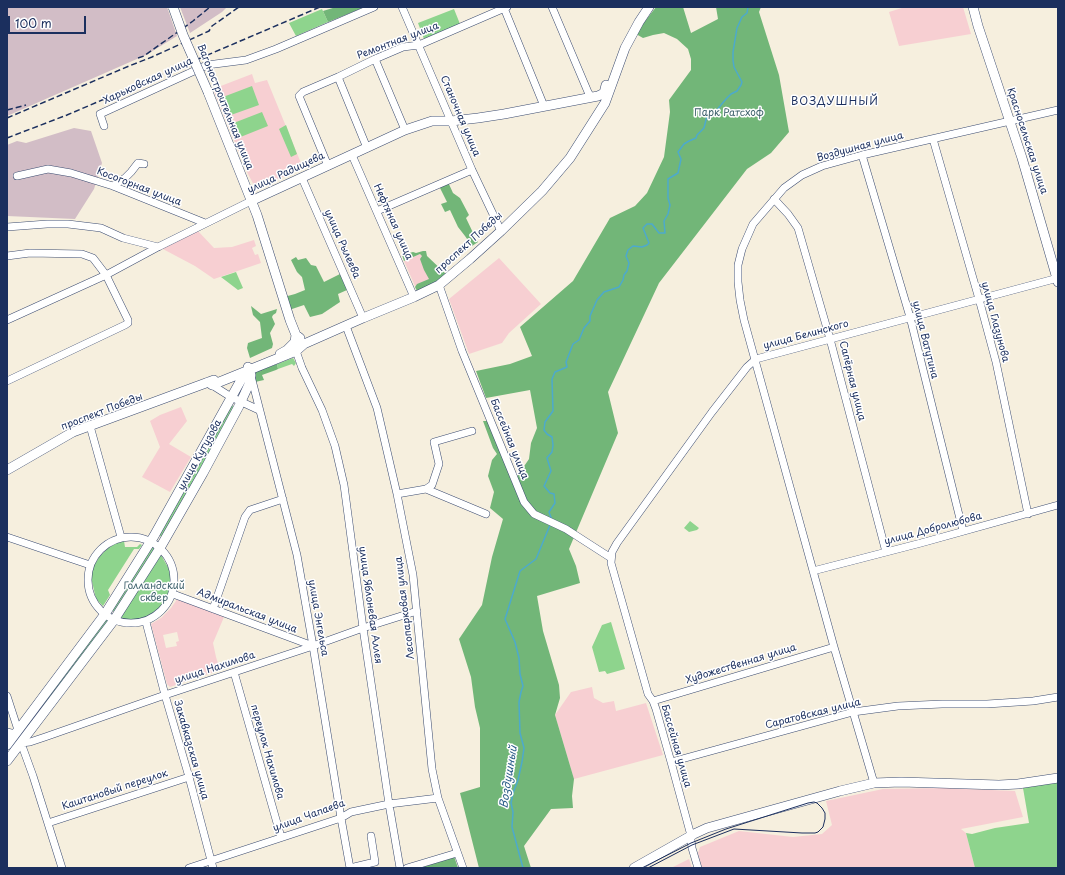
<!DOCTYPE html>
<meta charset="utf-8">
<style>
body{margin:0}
#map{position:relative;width:1065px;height:875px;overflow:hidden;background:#f6efde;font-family:"Playpen Sans",sans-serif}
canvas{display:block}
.frame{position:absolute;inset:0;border:8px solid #1b2f5e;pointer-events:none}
.scale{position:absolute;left:8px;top:16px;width:78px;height:18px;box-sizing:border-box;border:2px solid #1b2f5e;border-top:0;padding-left:5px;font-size:12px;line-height:14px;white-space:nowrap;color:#1b2f5e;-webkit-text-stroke:3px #fff;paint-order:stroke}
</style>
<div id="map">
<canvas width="1065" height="875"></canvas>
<div class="frame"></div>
<div class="scale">100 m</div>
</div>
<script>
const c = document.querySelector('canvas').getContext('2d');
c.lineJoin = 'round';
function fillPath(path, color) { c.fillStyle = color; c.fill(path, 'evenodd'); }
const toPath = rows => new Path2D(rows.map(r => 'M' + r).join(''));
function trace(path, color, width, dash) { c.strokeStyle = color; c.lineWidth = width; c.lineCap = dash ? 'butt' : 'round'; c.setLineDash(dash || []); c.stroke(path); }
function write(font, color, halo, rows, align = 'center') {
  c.font = font + ' "Playpen Sans",sans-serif'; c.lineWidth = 3; c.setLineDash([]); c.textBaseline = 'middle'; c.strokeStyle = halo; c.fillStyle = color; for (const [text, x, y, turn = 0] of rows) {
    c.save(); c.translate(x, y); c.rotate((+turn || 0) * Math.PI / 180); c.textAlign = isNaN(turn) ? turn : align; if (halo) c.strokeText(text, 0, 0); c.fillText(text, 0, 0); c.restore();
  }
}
fillPath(toPath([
 [905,7,963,7,971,34,899,46,889,12],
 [252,74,255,83,267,80,303,168,256,189,248,174,213,89],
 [197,230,214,248,232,247,254,240,256,246,252,248,255,255,258,254,261,263,214,279,195,266,161,248],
 [420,254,443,270,418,293,404,261],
 [499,258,541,304,509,333,502,343,469,354,449,299],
 [181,407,187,421,169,444,191,457,170,492,142,477,160,447,150,421,160,415],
 [178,598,224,617,213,643,216,657,220,670,170,687,167,684,151,624,161,618,171,608],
 [177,632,179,641,176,642,177,646,166,648,163,635],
 [592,687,594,698,603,703,614,701,616,711,646,703,663,755,574,779,555,715,571,692],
 [943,788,1015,791,1023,817,961,829,966,833,975,868,702,868,698,853,700,847,739,831,793,837,822,834,832,825,826,801,883,789],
 [689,859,692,868,671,868]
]), '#f7cfd2');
fillPath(toPath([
 [7,7,167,7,177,36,146,55,7,116],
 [180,7,227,7,222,12,190,33],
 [74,128,91,131,102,163,94,189,75,219,7,216,7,145,17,141,26,143]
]), '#d2bdc6');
fillPath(toPath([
 [322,9,328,22,296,36,289,23],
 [454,9,460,24,424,39,418,23],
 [252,86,259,105,231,115,223,97],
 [262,112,268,126,238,138,231,124],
 [286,125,297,154,291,157,279,129],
 [236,272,243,288,238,290,221,277],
 [293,358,296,363,294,366,292,364,278,369,277,364],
 [231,405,235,407,162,537,158,535],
 [690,521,699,528,697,530,689,532,684,528],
 [124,541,125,547,137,547,140,544,142,545,139,549,134,549,108,590,110,595,103,606,96,599,91,577,94,565,100,556,107,549,114,544],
 [151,546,155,549,115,612,111,610],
 [161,555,169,569,171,581,171,591,165,602,156,611,146,617,134,620,123,619,121,617],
 [105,618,109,621,28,727,25,724],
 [611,622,625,669,607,674,605,671,599,672,592,647,602,625],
 [1058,782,1058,868,975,868,966,833,972,834,995,828,1029,823,1023,788]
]), '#8ed48d');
fillPath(toPath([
 [336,7,365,7,328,22,323,11],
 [656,7,683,7,691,33,718,19,716,7,761,7,759,12,779,75,789,132,771,153,747,169,659,283,608,392,618,433,569,549,576,566,580,583,537,596,543,631,559,685,560,698,555,715,574,779,572,796,573,808,551,809,524,846,531,868,479,868,460,793,480,787,480,728,475,707,471,677,459,639,482,605,492,557,503,519,490,508,494,492,488,476,492,460,497,454,493,448,483,421,488,421,516,478,529,459,531,443,537,428,530,390,486,398,476,371,510,364,532,356,520,327,573,281,610,218,635,206,647,193,664,157,670,112,669,100,691,70,691,59,688,49,677,39,664,33,653,35,643,38,636,34,642,25],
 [448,182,453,193,460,198,469,215,466,218,476,239,478,242,472,246,465,236,458,227,450,210,445,212,441,204,447,202,439,186],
 [423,251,426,251,427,256,447,275,418,293,415,287,417,284,429,279,424,270,420,259,422,256,420,254,404,261,402,255,413,252,416,253],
 [296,257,298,260,306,258,311,265,316,266,324,282,342,273,347,290,338,294,340,302,322,314,310,317,304,305,289,310,284,297,295,294,305,290,302,277,297,272,291,260],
 [251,306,261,314,277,309,276,313,273,315,272,317,275,324,270,333,273,344,272,348,250,358,247,348,248,343,262,338,260,322,253,315],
 [277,364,278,369,276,370,262,375,264,380,255,382,253,374,255,372],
 [454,856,458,868,415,868]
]), '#72b678');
trace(toPath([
 [552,520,549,512,555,503,554,494,550,493,544,486,551,471,547,458,552,452,553,445,552,437,547,434,544,430,545,422,553,411,552,379,555,372,567,367,566,362,573,344,579,340,584,328,590,321,590,316,597,300,604,292,619,287,623,280,624,275,627,271,629,263,626,256,628,250,633,246,642,247,647,245,649,243,643,228,647,224,652,224,659,233,665,233,664,221,668,214,670,205,668,198,668,179,678,173,681,159,678,152,684,144,689,141,696,138,697,135,704,128,706,120,708,114,716,111,726,99,731,94,737,91,741,85,742,82,734,67,733,60,733,52,737,28,742,17,747,13,748,7],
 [523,868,512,827,513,812,511,803,513,793,518,780,522,762,524,748,520,733,519,702,521,692,523,686,520,674,519,658,515,642,505,619,520,571,536,559,550,525]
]), '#4daacc', 1.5);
const minor = toPath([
 [402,7,472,170,501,231],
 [552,7,588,92,591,97],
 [504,8,544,106],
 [375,59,405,130],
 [338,77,367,148],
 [104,126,100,114,207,65,246,60,276,49,374,7],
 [933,139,979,299,996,362,1028,514],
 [352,155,414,297],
 [862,155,910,317,963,531],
 [328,166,299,96,303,92,338,77,375,59,403,47,419,45,507,7],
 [17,176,48,169,71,173,113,186,205,223],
 [302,178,363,318],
 [113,186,125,178,131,172,138,163,144,164],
 [774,199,788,214,798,228,830,339,886,552],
 [377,211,472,170],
 [7,227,47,224,68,224,101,228,123,238,158,247],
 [7,256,30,253,82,254,93,258,106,275,128,320,128,323,125,325,7,381],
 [439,285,462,351,524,502,534,514,566,529,611,558],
 [7,320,106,275,158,247,251,201],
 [346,326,377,408,397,494,413,575,432,769,438,798,463,868],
 [296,351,302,368,322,410,335,446,344,485,363,628,389,804,400,868],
 [251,376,297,555,313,646,341,818,350,868],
 [212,385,231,397,259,410],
 [90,426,121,537],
 [426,489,432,485,439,464,434,442,472,431],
 [397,494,426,489,486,514],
 '88 580a43 43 0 1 1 86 0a43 43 0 1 1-86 0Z',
 [7,537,90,565],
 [813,571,921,543,1058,505],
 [173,594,313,646],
 [213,609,245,517,250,510,283,499],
 [146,622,165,695,189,777,213,868],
 [234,672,281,837],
 [7,696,18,730],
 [653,701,834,647],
 [7,732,15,734],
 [671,762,853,712,898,706,942,704,987,704,1033,701,1058,697],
 [874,783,834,647,744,320,740,300,738,282,738,265,742,249,753,224,784,188,802,175,822,166,862,155,1058,110],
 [48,823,189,777],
 [62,868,33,776,21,743,30,742,45,737,165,695,313,646,363,628,417,611],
 [189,868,341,818,351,812,389,804,438,798],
 [350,868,375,862,371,836],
 [407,868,457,853],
 [698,868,692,848,690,832,671,762,656,709,653,701,648,694,611,563,612,552,617,543,712,412,747,367,756,359,1058,278]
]);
const major = toPath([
 [973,7,978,26,1022,158,1058,282],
 [208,92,257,215,290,320,296,335,300,338],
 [251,201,405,130,432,121,451,121,478,118,504,114,598,96,604,93,606,85],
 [280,354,287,350,295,342,296,335],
 [208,382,212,385,296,351,304,344,363,318,414,297,439,285,470,259,501,231,542,191,570,158,605,103,625,48,639,22,649,7],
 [7,470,73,432,214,380],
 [7,745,105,614,154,536,246,371],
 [7,761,114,620,160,548,203,473,239,406,250,382,251,375,248,367],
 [634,868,694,834,707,828,840,791,874,783,901,782,999,785,1018,784,1058,778]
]);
trace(minor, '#3c4c71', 8);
trace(major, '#3c4c71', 10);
trace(minor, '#fff', 7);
trace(major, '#fff', 9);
trace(toPath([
 [642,868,691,843,726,829,808,803,814,802,817,803,822,808,825,813,825,819,823,827,818,832,815,833,802,833,734,829,692,845,648,868]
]), '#1b2f5e', 1);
trace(toPath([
 [138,58,144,56,193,21,210,7],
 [7,110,26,105],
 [7,118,129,66,152,57,209,31,212,26,239,7],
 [7,138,67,115,320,7]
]), '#1b2f5e', 1.5, [6, 3]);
const majorBridge = toPath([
 [173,7,183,35,208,92]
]);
trace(majorBridge, '#3c4c71', 10, []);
trace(majorBridge, '#fff', 9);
write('10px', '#1b2f5e', '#fff', [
 ["Ремонтная улица",398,41,-21],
 ["Харьковская улица",148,81,-25],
 ["Вагоностроительная улица",225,107,68],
 ["Станочная улица",460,116,67],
 ["Красносельская улица",1027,141,72],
 ["Воздушная улица",860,147,-15],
 ["улица Радищева",286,173,-25],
 ["Косогорная улица",139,187,21],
 ["Нефтяная улица",393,222,66],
 ["проспект Победы",469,243,-42],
 ["улица Рылеева",342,244,66],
 ["улица Глазунова",995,322,75],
 ["улица Белинского",806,335,-15],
 ["улица Ватутина",925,340,76],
 ["Сапёрная улица",852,381,76],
 ["проспект Победы",102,412,-21],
 ["Бассейная улица",509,439,68],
 ["улица Кутузова",200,455,-61],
 ["улица Добролюбова",933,529,-15],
 ["улица Яблоневая Аллея",370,605,82],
 ["Лесопарковая улица",405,608,-97],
 ["Адмиральская улица",247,611,21],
 ["улица Энгельса",318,618,80],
 ["Художественная улица",741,664,-17],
 ["улица Нахимова",215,668,-18],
 ["Саратовская улица",813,714,-14],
 ["Бассейная улица",676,746,74],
 ["Закавказская улица",191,750,74],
 ["переулок Нахимова",267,752,74],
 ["Каштановый переулок",115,790,-18],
 ["улица Чапаева",309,816,-20]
]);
write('10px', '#3e616c', '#fff', [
 ["Парк Ратсхоф",729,113],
 ["Голландский",154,586],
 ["сквер",154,598]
]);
c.letterSpacing = '1px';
write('11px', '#1b2f5e', '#fff', [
 ["ВОЗДУШНЫЙ",835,102]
]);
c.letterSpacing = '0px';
write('italic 11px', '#2f608a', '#fff', [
 ["Воздушный",509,777,-81]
]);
</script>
